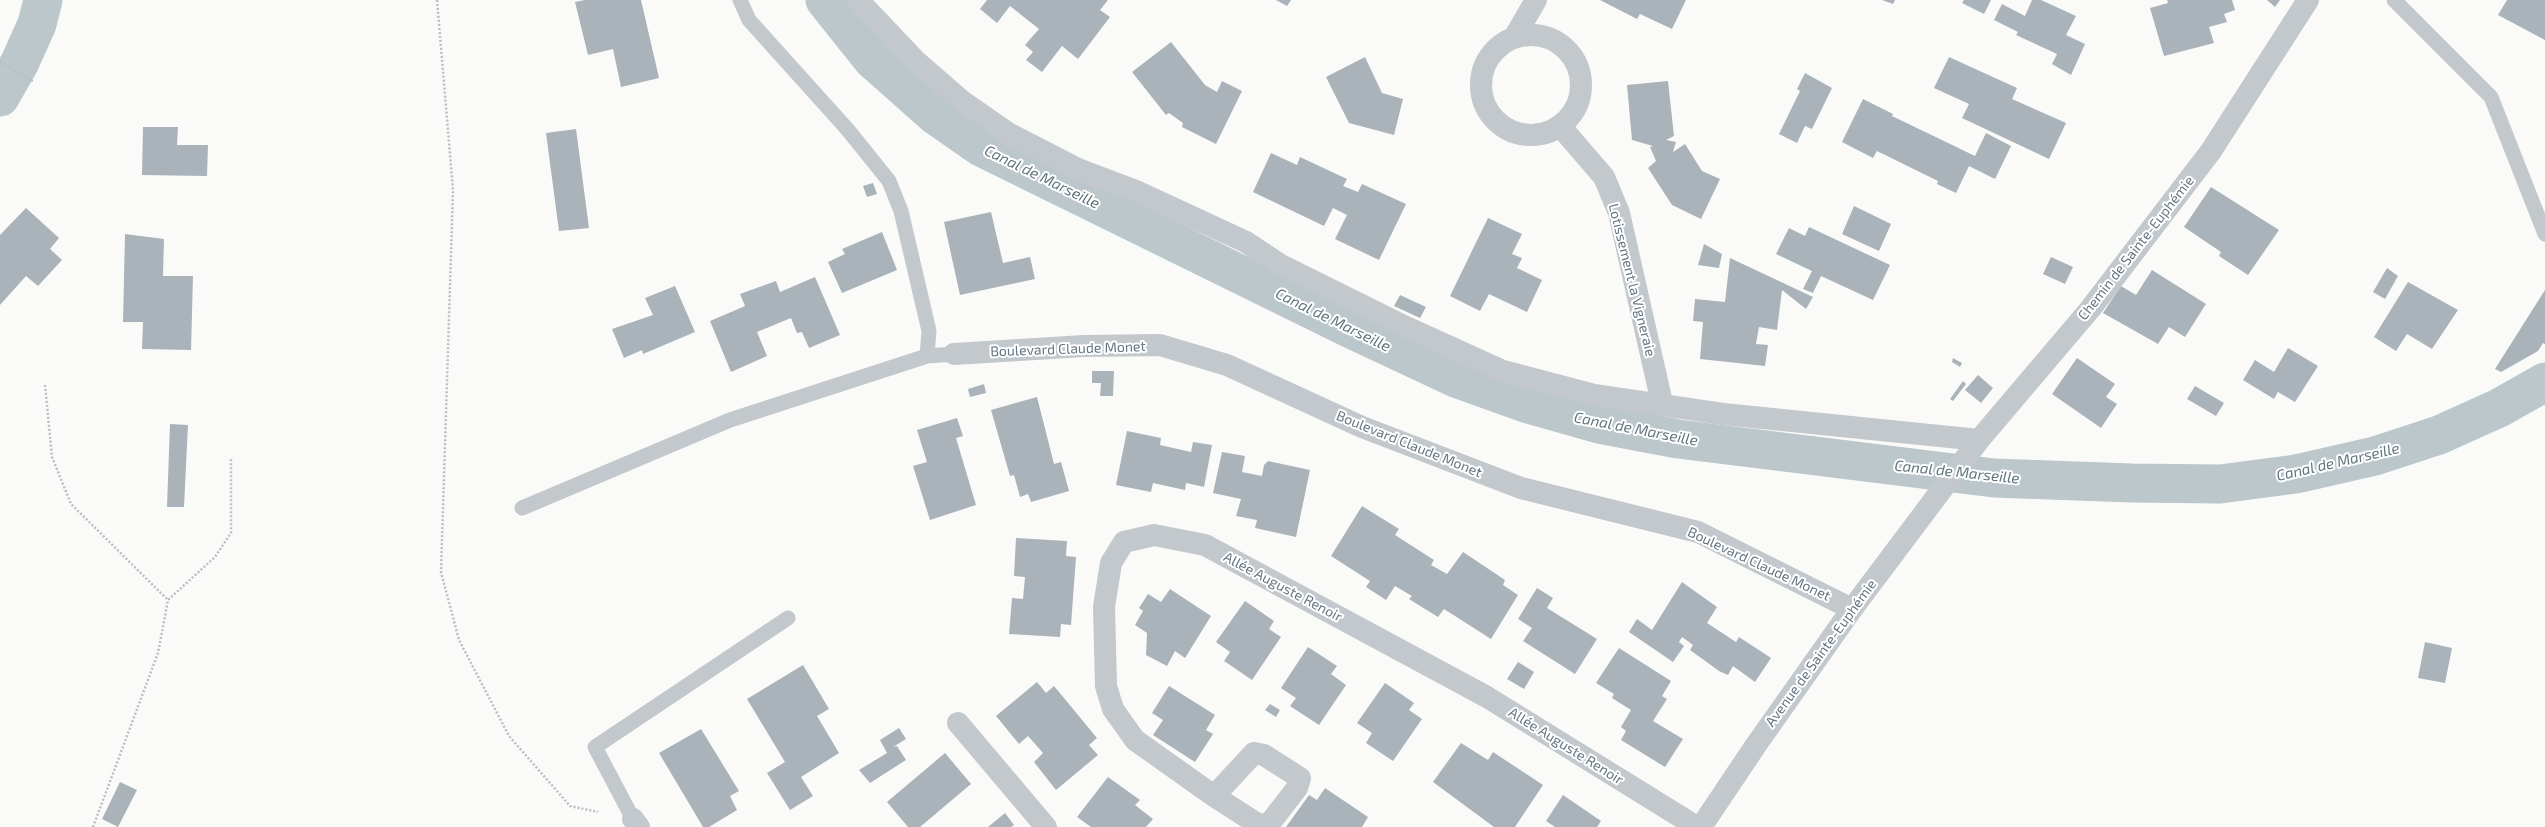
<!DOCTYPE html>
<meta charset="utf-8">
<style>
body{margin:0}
canvas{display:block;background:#fafaf8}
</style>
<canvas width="2545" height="827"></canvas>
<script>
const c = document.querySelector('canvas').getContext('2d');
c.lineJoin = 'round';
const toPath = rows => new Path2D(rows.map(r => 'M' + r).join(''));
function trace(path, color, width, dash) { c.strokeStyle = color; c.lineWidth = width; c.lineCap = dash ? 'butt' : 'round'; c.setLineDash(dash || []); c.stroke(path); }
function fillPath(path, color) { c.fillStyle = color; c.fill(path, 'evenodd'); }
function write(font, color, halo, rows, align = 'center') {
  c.font = font + ' "Exo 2",sans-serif'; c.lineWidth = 4; c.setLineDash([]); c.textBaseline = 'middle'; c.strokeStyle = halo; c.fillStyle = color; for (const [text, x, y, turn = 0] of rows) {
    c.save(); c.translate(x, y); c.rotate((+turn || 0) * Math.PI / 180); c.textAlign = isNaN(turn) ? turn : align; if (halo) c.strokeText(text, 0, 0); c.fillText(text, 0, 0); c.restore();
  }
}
trace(toPath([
 [825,0,873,60,935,115,981,147,1351,329,1458,379,1525,403,1599,424,1678,439,1994,478,2132,483,2220,484,2296,474,2375,456,2439,435,2499,408,2545,382],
 [0,97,20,62,37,24,43,0]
]), '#bbc7cb', 39);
fillPath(toPath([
 [585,0,641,0,659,78,621,87,613,49,588,55,575,2],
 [987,0,1108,0,1100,10,1110,17,1078,59,1062,46,1042,72,1026,60,1033,52,1025,45,1039,29,1010,6,997,23,980,9],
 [1276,0,1291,0,1287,6],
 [1600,0,1686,0,1672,29,1640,14,1637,19],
 [1882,0,1895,0,1893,4],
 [1964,0,1991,0,1984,14,1962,3],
 [2032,0,2041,0,2076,16,2066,35,2085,44,2071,75,2052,64,2057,54,2016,35,2018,32,1994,20,2002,4,2025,16],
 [2167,0,2232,0,2235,10,2224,14,2227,22,2209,27,2214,43,2164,56,2150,8,2168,3],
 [2267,0,2280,0,2275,7],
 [2507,0,2545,0,2545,40,2498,15],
 [1171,42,1205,85,1217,92,1222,81,1242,91,1216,144,1182,127,1183,123,1169,113,1166,115,1132,72],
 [1365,57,1382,93,1403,99,1394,135,1349,123,1326,77],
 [1949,57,2017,88,2012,99,2066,123,2049,159,1962,118,1969,104,1934,88],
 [1805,73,1832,88,1812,129,1805,126,1797,143,1779,134,1800,91,1797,89],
 [1668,81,1674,136,1666,140,1676,142,1673,152,1685,144,1702,171,1720,179,1701,219,1672,205,1648,168,1656,161,1650,147,1653,146,1632,140,1627,85],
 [1863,99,1893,114,1892,116,1975,156,1986,133,2011,146,1995,179,1969,166,1956,193,1937,184,1938,181,1877,151,1873,158,1842,142],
 [143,127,178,127,177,145,208,145,207,176,142,175],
 [576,129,589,228,559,231,546,133],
 [1271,153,1297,165,1300,157,1347,179,1343,186,1358,192,1362,184,1406,204,1379,260,1335,239,1347,215,1333,208,1324,226,1253,192],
 [873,183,877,194,867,197,863,186],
 [2211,187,2279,230,2248,275,2219,256,2221,252,2184,227],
 [1854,206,1891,224,1879,251,1842,234],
 [26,208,59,238,50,249,62,260,38,286,26,276,0,305,0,235],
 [991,212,1003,263,1030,257,1035,279,960,295,944,222],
 [1488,218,1522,234,1512,254,1522,258,1517,268,1542,280,1527,312,1489,294,1480,311,1450,296],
 [1809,227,1890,265,1873,300,1821,276,1813,293,1803,289,1812,271,1776,254,1789,228,1805,236],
 [882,232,897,270,842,293,828,262,845,254,842,249],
 [125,234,164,239,163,276,193,276,191,350,142,349,143,322,123,322],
 [1704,244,1722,254,1719,268,1698,265],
 [2051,257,2073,267,2065,284,2043,274],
 [1730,258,1813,297,1806,309,1782,290,1777,330,1759,327,1756,344,1768,345,1765,366,1700,359,1703,322,1693,321,1695,299,1725,302],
 [2387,268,2398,276,2385,299,2373,292],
 [2152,270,2206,304,2185,337,2169,327,2158,344,2103,313,2121,286,2136,295],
 [815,277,840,335,809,348,802,332,797,333,791,318,757,332,767,356,731,372,710,321,745,306,740,294,776,281,780,292],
 [2408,282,2458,310,2432,349,2407,334,2396,351,2374,337],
 [675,286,695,332,643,354,642,350,624,358,612,329,653,315,645,298],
 [2545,290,2545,344,2543,343,2538,351,2501,372,2495,369],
 [1400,295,1426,307,1420,318,1394,306],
 [2288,348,2318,366,2295,402,2278,392,2274,399,2243,380,2255,360,2274,372],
 [1953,358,1962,363,1960,367,1952,362],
 [2077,358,2115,384,2106,397,2117,404,2101,428,2052,394],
 [1092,371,1114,371,1113,396,1100,396,1101,383,1092,383],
 [1978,375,1993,388,1981,403,1965,390],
 [1963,381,1966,384,1953,401,1950,399],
 [984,384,986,393,970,397,968,389],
 [2195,386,2224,403,2216,416,2187,399],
 [1037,397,1054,464,1061,462,1069,491,1031,502,1028,494,1020,497,1014,475,1010,476,991,410],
 [957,418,963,436,956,438,976,505,930,520,913,466,927,462,917,430],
 [170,424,188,425,184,507,167,507],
 [1127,431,1161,438,1160,445,1191,452,1193,442,1212,445,1204,487,1186,483,1185,490,1153,483,1151,492,1116,485],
 [1222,452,1245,456,1242,472,1262,476,1264,465,1268,461,1310,470,1296,537,1255,528,1257,520,1236,516,1241,499,1213,493],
 [1362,506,1399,529,1395,535,1434,560,1431,565,1447,574,1463,552,1505,580,1503,585,1518,595,1491,639,1444,609,1438,617,1409,599,1412,596,1395,586,1386,600,1366,587,1370,581,1331,556],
 [1016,538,1067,541,1066,556,1076,557,1071,625,1061,624,1060,637,1009,634,1012,598,1023,599,1025,577,1014,576],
 [1682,582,1717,607,1707,623,1736,642,1739,637,1771,658,1755,682,1733,666,1728,675,1719,671,1690,650,1693,645,1682,637,1679,642,1684,646,1673,662,1629,632,1637,619,1652,630],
 [1537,588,1553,598,1547,608,1597,639,1575,674,1523,641,1532,628,1518,619],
 [1170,589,1211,616,1185,658,1175,651,1167,666,1146,655,1147,633,1135,625,1143,611,1139,608,1148,594,1161,602],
 [1245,601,1274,621,1269,629,1281,637,1252,680,1224,661,1230,652,1216,642],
 [2425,642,2452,648,2445,683,2418,678],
 [1308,647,1337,666,1331,674,1346,685,1319,725,1290,706,1296,698,1281,688],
 [1619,648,1671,681,1662,696,1667,699,1653,721,1683,739,1665,767,1621,740,1626,731,1621,727,1631,710,1612,698,1614,694,1596,683],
 [1518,662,1534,672,1524,689,1507,679],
 [803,665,829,709,817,716,839,753,801,777,813,796,790,810,767,773,785,762,747,699],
 [1037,682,1046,693,1054,686,1097,738,1089,745,1098,755,1056,790,1034,762,1043,753,1028,736,1019,744,996,716],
 [1385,683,1414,703,1409,710,1422,719,1393,761,1366,743,1372,733,1357,723],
 [1169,686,1215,715,1206,730,1213,734,1195,762,1153,735,1163,720,1152,713],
 [1270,704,1280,710,1276,717,1265,710],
 [899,728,906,739,893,747,897,746,906,760,870,783,859,770,887,753,880,740],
 [701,729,739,791,730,796,737,810,709,827,703,827,659,753],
 [1461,743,1488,760,1493,752,1543,785,1515,827,1494,827,1433,782],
 [945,753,971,784,920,827,908,827,887,802],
 [1108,777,1140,800,1135,805,1153,819,1146,827,1091,827,1077,817],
 [120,782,137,790,118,827,102,819],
 [1325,788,1368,817,1362,827,1286,827,1309,795,1317,800],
 [1563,795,1601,821,1597,827,1555,827,1546,821],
 [1005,813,1014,825,1011,827,988,827]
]), '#aab3b9');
trace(toPath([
 [437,0,453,190,441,572,459,640,509,736,570,806,598,812],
 [0,62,34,82],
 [45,385,52,457,71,504,168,600],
 [93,827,158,653,168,600,215,557,231,533,231,459]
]), '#bbbfc2', 2.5, [2, 2]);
trace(toPath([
 [740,0,749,20,848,130,889,181,901,211,929,331,927,356],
 [2394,0,2491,97,2545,234],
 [522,508,730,420,927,356,954,354],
 [633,819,595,747,788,618]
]), '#c3c8cc', 15);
trace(toPath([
 [858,0,916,61,962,101,1008,133,1078,169,1136,191,1246,242,1279,264,1406,327,1503,371,1594,395,1723,414,1979,440],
 '1481 85a50 50 0 1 1 100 0a50 50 0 1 1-100 0Z',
 [1515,36,1536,0],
 [1560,126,1604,177,1619,213,1662,403],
 [954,354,1084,346,1160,345,1227,365,1362,427,1521,488,1698,532,1852,609],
 [958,723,1046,827],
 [1214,796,1254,753,1264,755,1300,778,1297,788,1270,823,1259,825,1214,796,1135,740,1113,709,1106,686,1104,607,1111,563,1124,542,1154,535,1205,545,1487,697,1697,827],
 [633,819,639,827],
 [1701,827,1756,745,1852,609,1979,440,2091,308,2211,151,2308,0]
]), '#c3c8cc', 22);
write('14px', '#657683', '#fff', [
 ["Chemin de Sainte-Euphémie",2136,248,-52],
 ["Lotissement la Vigneraie",1632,280,76],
 ["Boulevard Claude Monet",1068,349,-2],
 ["Boulevard Claude Monet",1409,444,22],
 ["Boulevard Claude Monet",1759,564,25],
 ["Allée Auguste Renoir",1283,587,28],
 ["Avenue de Sainte-Euphémie",1821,653,-54],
 ["Allée Auguste Renoir",1566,746,32]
]);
write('italic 15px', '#60757c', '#fff', [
 ["Canal de Marseille",1042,177,26],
 ["Canal de Marseille",1333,320,26],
 ["Canal de Marseille",1636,429,11],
 ["Canal de Marseille",2338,462,-13],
 ["Canal de Marseille",1957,472,6]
]);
</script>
